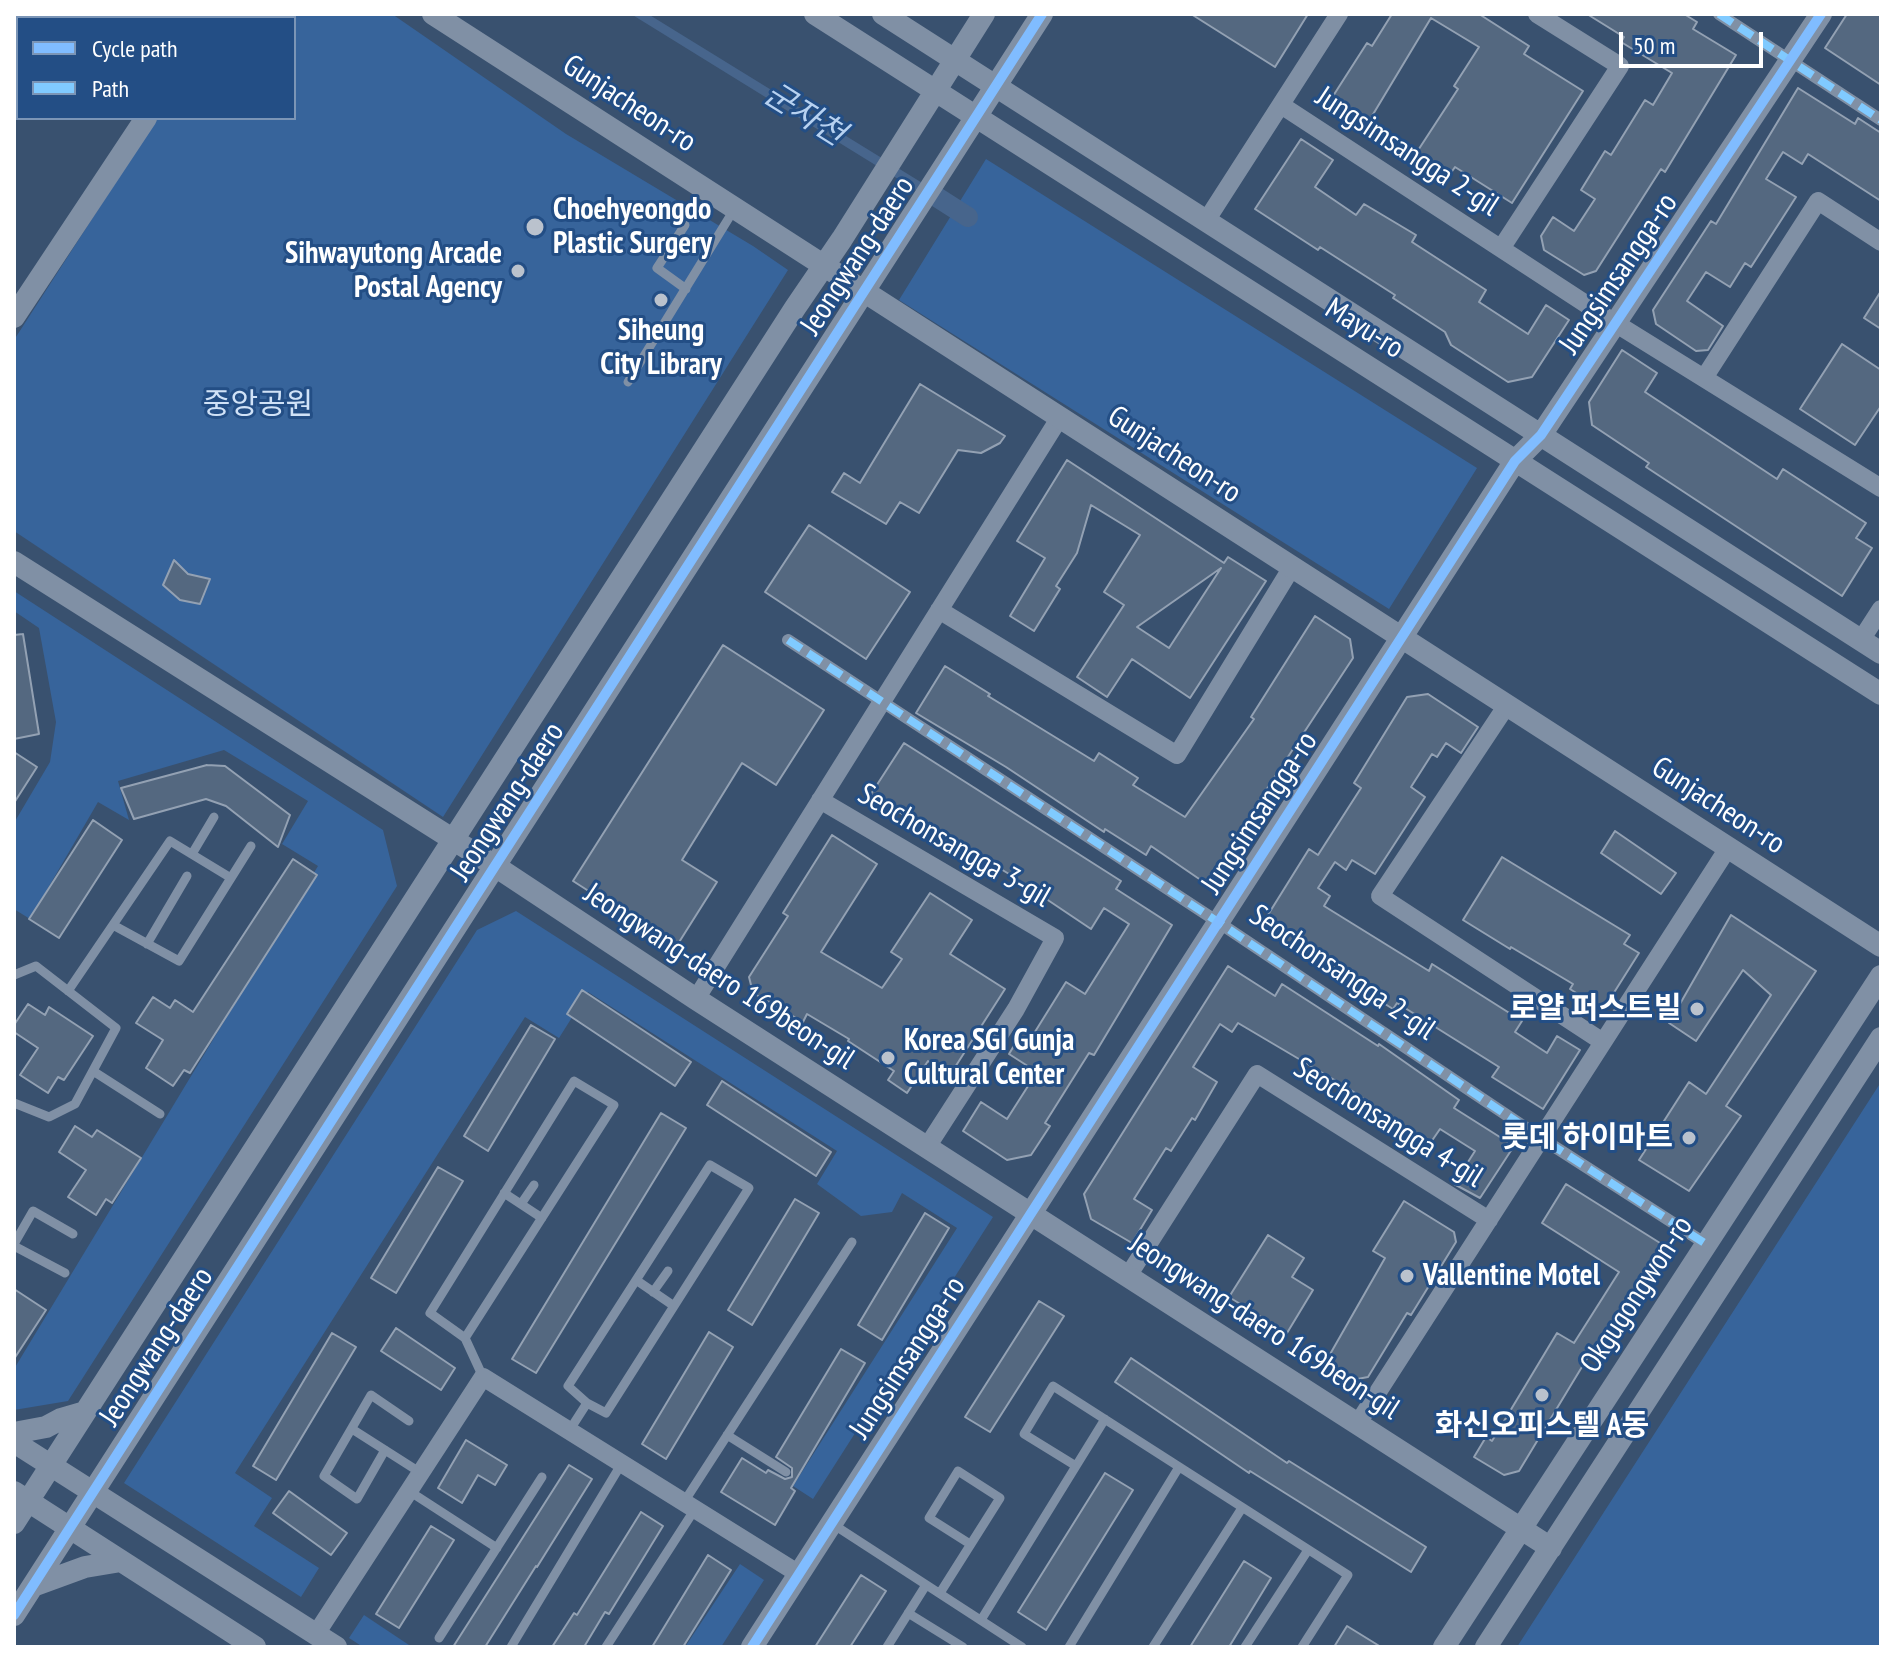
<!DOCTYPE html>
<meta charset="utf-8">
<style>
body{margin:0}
#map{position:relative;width:1895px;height:1661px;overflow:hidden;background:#39516f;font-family:"PT Sans Narrow",sans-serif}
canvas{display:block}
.frame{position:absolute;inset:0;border:16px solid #fff;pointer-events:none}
.legend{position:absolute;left:16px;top:16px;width:280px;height:104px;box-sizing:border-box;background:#234e85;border:2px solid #7b95b6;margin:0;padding:10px 14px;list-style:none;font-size:24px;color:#fff}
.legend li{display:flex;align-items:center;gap:16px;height:40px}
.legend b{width:40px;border:2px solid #7b95b6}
.scale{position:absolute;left:1619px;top:32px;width:144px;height:36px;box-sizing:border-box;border:4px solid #fff;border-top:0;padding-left:10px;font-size:24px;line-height:28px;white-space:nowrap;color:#fff;-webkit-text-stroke:6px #234e85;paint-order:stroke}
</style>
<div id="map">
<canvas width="1895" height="1661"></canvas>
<div class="frame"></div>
<ul class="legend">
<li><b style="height:10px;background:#80bcff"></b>Cycle path</li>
<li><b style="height:10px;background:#80caff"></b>Path</li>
</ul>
<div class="scale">50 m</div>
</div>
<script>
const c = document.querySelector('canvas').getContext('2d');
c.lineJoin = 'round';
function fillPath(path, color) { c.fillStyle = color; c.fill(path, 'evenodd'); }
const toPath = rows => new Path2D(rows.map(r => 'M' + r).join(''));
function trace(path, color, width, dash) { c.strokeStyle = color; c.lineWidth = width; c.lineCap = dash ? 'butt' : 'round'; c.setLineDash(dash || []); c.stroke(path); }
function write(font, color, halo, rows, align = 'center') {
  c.font = font + ' "PT Sans Narrow","Noto Sans KR",sans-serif'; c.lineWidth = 6; c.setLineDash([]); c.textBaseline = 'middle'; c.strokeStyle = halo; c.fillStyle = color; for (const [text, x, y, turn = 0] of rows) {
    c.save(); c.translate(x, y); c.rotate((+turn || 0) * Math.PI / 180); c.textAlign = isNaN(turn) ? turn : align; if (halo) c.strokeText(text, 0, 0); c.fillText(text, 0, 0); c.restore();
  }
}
fillPath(toPath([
 [224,14,392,14,566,134,753,246,788,270,443,817,14,531,14,340,157,118,294,118,294,18,222,18],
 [986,159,1477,468,1389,609,899,300],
 [14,591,383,830,397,886,68,1401,14,1410,14,1369,318,866,282,844,308,801,224,750,118,781,129,820,98,802,30,919,14,909,14,823,50,762,56,722,39,628,14,611],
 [516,911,993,1217,813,1499,793,1486,957,1228,902,1193,892,1212,861,1216,817,1184,837,1151,588,992,559,1038,525,1017,235,1473,272,1498,254,1526,319,1568,301,1597,124,1483,477,930],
 [1881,1082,1881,1647,1517,1647],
 [740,1564,764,1580,721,1647,685,1647],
 [364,1615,412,1647,363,1647,349,1638]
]), '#37649b');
fillPath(toPath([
 [631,14,648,14,958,205,953,213]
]), '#47658c');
trace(toPath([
 [932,194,968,217]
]), '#47658c', 20);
const building = toPath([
 [1191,14,1308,14,1275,67,1191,14],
 [1392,14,1479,14,1529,46,1524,54,1583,91,1512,203,1455,167,1446,180,1413,158,1458,89,1454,86,1479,47,1431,18,1363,131,1326,107,1367,43,1372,46,1392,14],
 [1587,14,1684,14,1697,22,1693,29,1736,55,1665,172,1661,169,1596,271,1584,275,1544,250,1541,236,1553,217,1574,231,1595,199,1581,190,1605,151,1611,155,1645,100,1653,105,1672,73,1621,42,1624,37,1587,14],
 [1847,14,1881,14,1881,85,1825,48,1847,14],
 [1798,88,1855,124,1858,118,1881,133,1881,201,1808,154,1802,164,1783,152,1766,179,1796,197,1751,267,1745,263,1730,287,1706,272,1687,301,1723,326,1708,350,1696,351,1656,324,1653,310,1711,221,1716,224,1798,88],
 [1301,139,1333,160,1315,187,1356,215,1364,204,1416,235,1412,242,1486,290,1479,302,1528,334,1546,305,1569,320,1532,377,1508,382,1451,345,1445,332,1393,298,1395,295,1320,247,1318,250,1255,209,1301,139],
 [1881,291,1881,329,1864,318,1881,291],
 [1842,344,1881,370,1881,406,1855,445,1800,409,1842,344],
 [1622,350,1657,373,1645,392,1777,479,1783,469,1866,523,1856,538,1872,548,1842,596,1646,467,1649,463,1592,425,1589,402,1622,350],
 [920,384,1005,436,1000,443,981,453,958,450,919,513,900,502,886,524,832,492,844,473,860,483,920,384],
 [1067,460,1224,563,1228,557,1266,581,1190,698,1132,659,1107,697,1077,677,1124,605,1104,592,1140,535,1091,505,1077,553,1056,586,1060,589,1034,631,1010,616,1045,558,1017,541,1067,460],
 [1221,568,1169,648,1137,627,1221,568],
 [809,525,910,592,866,659,765,592,809,525],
 [174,560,188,574,210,579,200,604,180,600,163,585,174,560],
 [1315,616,1350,639,1353,658,1251,813,1254,815,1208,885,1151,846,1146,855,1105,829,1104,832,1006,767,916,713,945,666,990,694,988,696,1094,761,1099,753,1138,778,1133,785,1185,817,1254,719,1251,717,1315,616],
 [23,634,39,734,14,739,14,635,23,634],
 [723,645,824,710,776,785,742,763,682,860,717,882,676,947,573,881,723,645],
 [1428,694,1478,727,1461,753,1446,743,1437,757,1432,754,1411,787,1425,797,1375,874,1352,860,1346,870,1335,862,1318,888,1330,896,1324,906,1429,971,1432,964,1522,1021,1515,1032,1547,1053,1557,1036,1580,1050,1543,1109,1492,1077,1499,1067,1397,1003,1393,1009,1261,926,1309,849,1318,855,1361,788,1354,783,1407,697,1428,694],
 [904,743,1121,881,1116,889,1172,925,1094,1055,1089,1053,1045,1123,1050,1126,1031,1155,1007,1160,963,1131,981,1102,1007,1119,1037,1072,1009,1054,1024,1029,1033,1035,1066,982,1085,994,1129,924,1104,908,1091,929,1009,874,950,838,947,843,871,794,904,743],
 [14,752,37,767,14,803,14,752],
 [207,765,225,766,290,815,278,847,226,806,206,799,134,819,121,788,207,765],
 [93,820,122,840,59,938,29,919,93,820],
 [1615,831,1676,873,1661,894,1601,853,1615,831],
 [832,835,877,864,821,952,882,988,902,959,891,952,930,893,972,920,950,954,1005,989,950,1075,928,1061,907,1093,888,1080,894,1071,848,1041,849,1039,807,1014,803,1022,753,993,749,977,788,916,783,913,832,835],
 [1502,857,1630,935,1624,944,1639,953,1603,1010,1570,989,1573,984,1511,947,1510,949,1463,920,1502,857],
 [293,859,317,875,190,1073,184,1070,173,1086,146,1068,163,1040,136,1023,153,997,170,1008,175,1000,193,1012,293,859],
 [1731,915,1816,971,1726,1106,1741,1116,1689,1191,1639,1160,1689,1082,1706,1094,1771,995,1743,970,1696,1041,1669,1023,1731,915],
 [1228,966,1275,996,1282,984,1378,1046,1379,1044,1459,1100,1454,1108,1514,1146,1480,1198,1454,1184,1475,1151,1440,1129,1429,1145,1348,1088,1238,1023,1232,1032,1220,1024,1193,1067,1217,1082,1195,1120,1192,1118,1171,1151,1166,1148,1134,1199,1152,1210,1132,1243,1091,1219,1084,1194,1228,966],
 [582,990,691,1062,675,1086,567,1014,582,990],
 [28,1004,45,1015,49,1007,93,1036,64,1080,58,1077,48,1093,20,1075,38,1048,14,1032,14,1025,28,1004],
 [531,1025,555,1039,488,1151,464,1136,531,1025],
 [722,1081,831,1152,816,1176,707,1105,722,1081],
 [661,1113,686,1128,536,1373,512,1359,661,1113],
 [75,1126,92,1137,97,1130,141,1158,112,1203,106,1199,96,1215,68,1197,86,1170,59,1152,75,1126],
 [438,1167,463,1181,396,1293,371,1278,438,1167],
 [1566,1184,1668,1248,1606,1348,1597,1342,1519,1471,1504,1475,1474,1457,1486,1437,1492,1441,1557,1333,1574,1343,1619,1272,1542,1223,1566,1184],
 [795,1199,819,1213,752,1325,728,1310,795,1199],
 [1404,1201,1454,1232,1456,1242,1411,1315,1407,1313,1368,1377,1352,1380,1325,1363,1385,1258,1373,1251,1404,1201],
 [925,1213,949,1228,882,1340,858,1325,925,1213],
 [1268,1235,1304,1258,1292,1277,1313,1290,1287,1333,1229,1297,1268,1235],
 [14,1289,46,1310,14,1359,14,1289],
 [1039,1301,1064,1316,990,1432,965,1417,1039,1301],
 [396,1328,455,1368,441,1390,381,1351,396,1328],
 [709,1332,733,1347,666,1459,642,1444,709,1332],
 [332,1333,356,1347,276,1480,253,1466,332,1333],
 [841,1349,865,1363,791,1488,795,1491,775,1525,721,1492,742,1458,766,1473,768,1470,785,1479,792,1477,792,1468,776,1457,841,1349],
 [1131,1358,1287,1463,1289,1461,1426,1547,1411,1572,1250,1471,1249,1473,1115,1382,1131,1358],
 [466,1440,507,1465,495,1485,478,1475,462,1503,438,1488,466,1440],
 [569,1465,592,1479,537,1567,536,1566,485,1647,453,1647,569,1465],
 [1105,1473,1133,1490,1046,1630,1018,1612,1105,1473],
 [289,1491,347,1533,331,1555,273,1513,289,1491],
 [641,1512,663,1526,609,1614,605,1612,584,1647,552,1647,574,1613,577,1615,641,1512],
 [431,1526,454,1540,399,1628,376,1614,431,1526],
 [708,1555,731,1570,683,1647,652,1647,708,1555],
 [1244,1561,1271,1578,1229,1647,1190,1647,1244,1561],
 [861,1575,886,1591,850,1647,815,1647,861,1575],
 [1347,1626,1381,1647,1334,1647,1347,1626]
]);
fillPath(building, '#546880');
trace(building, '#93a1b3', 2);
trace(toPath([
 [685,225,657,268,686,289],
 [628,382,735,208],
 [192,854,214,817],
 [113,925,179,961,251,846],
 [147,944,187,876],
 [14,975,36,966,116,1028,75,1104,49,1117,14,1103],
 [68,991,170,841,231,878],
 [93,1071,160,1114],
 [504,1193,542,1218],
 [521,1204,534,1185],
 [14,1244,33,1211,73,1234],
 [14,1246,65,1273],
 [636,1280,674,1306],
 [653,1292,668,1271],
 [465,1338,614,1105,574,1081,430,1313,465,1338,483,1377],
 [352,1429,421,1473],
 [569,1431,587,1403,606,1413,749,1188,710,1165,568,1386,587,1403],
 [727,1435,786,1472],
 [385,1450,357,1499,324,1476,371,1395,409,1421],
 [1076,1466,1024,1434,1053,1386,1348,1575,1302,1647],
 [409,1491,497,1548],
 [684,1502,852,1242],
 [831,1523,1022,1647],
 [940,1593,1000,1498,958,1471,929,1518,970,1544],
 [908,1613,963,1647],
 [981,1620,1105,1419],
 [439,1638,542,1477],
 [511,1647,622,1463],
 [606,1647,695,1509],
 [887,1647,926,1585],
 [1069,1647,1179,1467],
 [1153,1647,1242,1508],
 [1245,1647,1308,1550]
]), '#8090a5', 9);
trace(toPath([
 [1719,14,1881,120],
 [788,640,1218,922,1541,1138,1706,1244]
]), '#8090a5', 12);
trace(toPath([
 [1281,105,1615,323,1881,488],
 [1206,221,1339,14],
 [1502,247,1620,66,1537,14],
 [1704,378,1818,201,1881,242],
 [939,610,1177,755,1292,567],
 [1861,640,1881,609],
 [1507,705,1380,896,1603,1042],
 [820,800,1055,938,1016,1009,927,1147],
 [696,999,1060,417],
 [1128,1276,1257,1074,1489,1220],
 [1358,1423,1728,848],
 [316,1634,483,1377,799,1574]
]), '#8090a5', 18);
trace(toPath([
 [433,14,1881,946],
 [815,14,1881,694],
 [883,14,1881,653],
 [213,18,216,14],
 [14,317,146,118],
 [14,562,495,866,696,999,1551,1548],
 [14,1433,46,1427,61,1419,85,1412],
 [14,1442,336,1647],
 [14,1492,255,1647],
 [14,1523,795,308,842,239,984,14],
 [33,1586,85,1567,121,1561],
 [14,1615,1042,14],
 [752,1647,1515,461,1541,435,1821,14],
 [1444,1647,1881,976],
 [1486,1647,1881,1038]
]), '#8090a5', 22);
trace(toPath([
 [1719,14,1881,120],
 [788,640,1218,922,1541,1138,1706,1244]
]), '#80caff', 8, [16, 8]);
trace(toPath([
 [14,1615,1042,14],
 [752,1647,1515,461,1541,435,1821,14]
]), '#80bcff', 10);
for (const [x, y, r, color] of [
 [535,227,10,"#bac2cd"],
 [518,271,8,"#bac2cd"],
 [661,300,8,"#bac2cd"],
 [1697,1009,8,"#bac2cd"],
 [888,1058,8,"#bac2cd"],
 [1689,1138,8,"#bac2cd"],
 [1407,1276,8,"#bac2cd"],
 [1542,1395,8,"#bac2cd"]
]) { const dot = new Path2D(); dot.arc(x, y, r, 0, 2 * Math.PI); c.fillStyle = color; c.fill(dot); trace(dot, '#234e85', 3); }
write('30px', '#fff', '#234e85', [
 ["Gunjacheon-ro",629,104,33],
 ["Jungsimsangga 2-gil",1407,152,33],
 ["Jeongwang-daero",858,256,-57],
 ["Jungsimsangga-ro",1619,274,-56],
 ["Mayu-ro",1364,329,32],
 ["Gunjacheon-ro",1174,455,33],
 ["Jeongwang-daero",508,802,-57],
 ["Gunjacheon-ro",1718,806,33],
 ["Jungsimsangga-ro",1260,813,-57],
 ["Seochonsangga 3-gil",954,846,30],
 ["Seochonsangga 2-gil",1342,973,34],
 ["Jeongwang-daero 169beon-gil",719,977,33],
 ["Seochonsangga 4-gil",1388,1123,32],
 ["Okgugongwon-ro",1637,1295,-57],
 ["Jeongwang-daero 169beon-gil",1264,1327,33],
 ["Jeongwang-daero",157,1347,-57],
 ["Jungsimsangga-ro",908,1358,-57]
]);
write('bold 30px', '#fff', '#234e85', [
 ["Choehyeongdo",553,210],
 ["Plastic Surgery",553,244],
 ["Sihwayutong Arcade",502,254,"right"],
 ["Postal Agency",502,288,"right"],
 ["Siheung",661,331,"center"],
 ["City Library",661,365,"center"],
 ["로얄 퍼스트빌",1681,1009,"right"],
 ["Korea SGI Gunja",904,1041],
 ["Cultural Center",904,1075],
 ["롯데 하이마트",1673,1138,"right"],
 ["Vallentine Motel",1423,1276],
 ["화신오피스텔 A동",1542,1426,"center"]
], 'left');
write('30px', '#d0e2f7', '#234e85', [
 ["중앙공원",258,405]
]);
write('italic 32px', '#b7d1f0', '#234e85', [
 ["군자천",804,115,32]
]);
</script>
